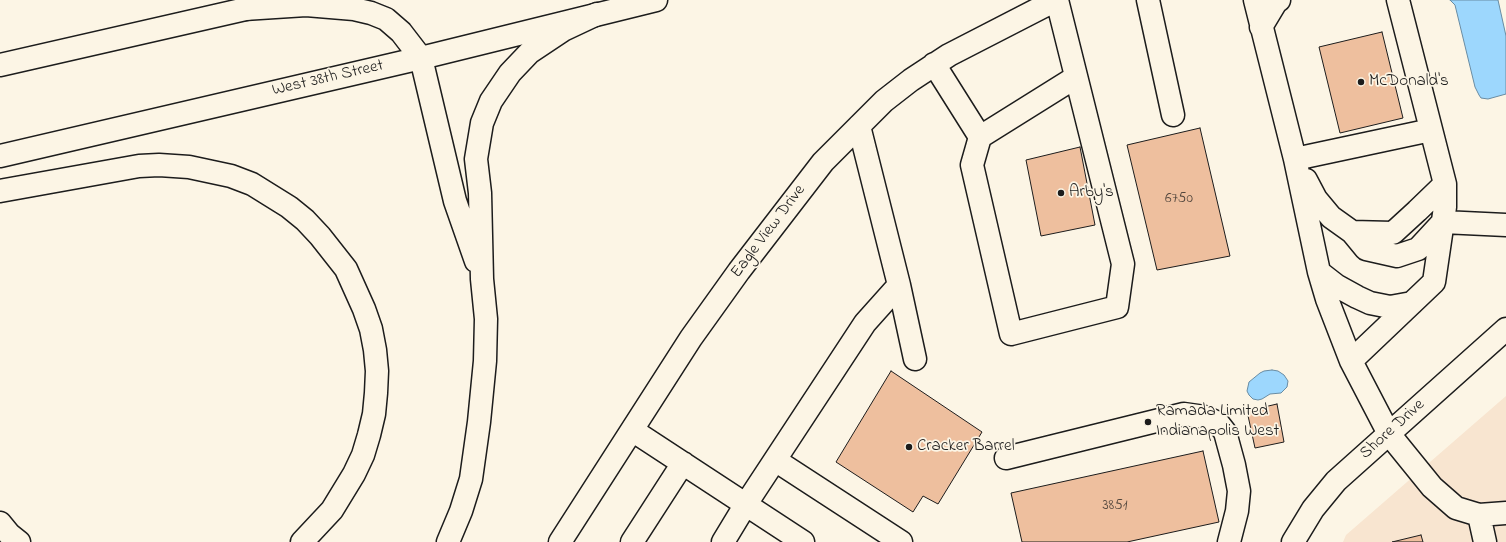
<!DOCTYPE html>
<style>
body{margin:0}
canvas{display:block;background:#fcf5e5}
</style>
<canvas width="1506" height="542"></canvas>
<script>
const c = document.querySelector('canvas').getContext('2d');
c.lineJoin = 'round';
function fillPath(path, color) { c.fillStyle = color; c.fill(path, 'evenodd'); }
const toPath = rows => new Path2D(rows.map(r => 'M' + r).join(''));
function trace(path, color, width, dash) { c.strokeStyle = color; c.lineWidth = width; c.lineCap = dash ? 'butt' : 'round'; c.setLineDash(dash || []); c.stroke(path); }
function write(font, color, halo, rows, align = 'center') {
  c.font = font + ' "Indie Flower",sans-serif'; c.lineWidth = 3.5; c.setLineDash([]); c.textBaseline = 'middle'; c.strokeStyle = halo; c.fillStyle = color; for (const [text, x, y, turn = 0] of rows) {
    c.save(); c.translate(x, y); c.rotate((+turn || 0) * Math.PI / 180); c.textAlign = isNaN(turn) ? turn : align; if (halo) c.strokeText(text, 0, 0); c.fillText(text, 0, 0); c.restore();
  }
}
fillPath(toPath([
 [1506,396,1506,542,1343,542,1346,535]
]), '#f8e5d0');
const water = toPath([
 [1450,0,1498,0,1506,36,1506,94,1488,99,1481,98,1479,95,1475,87,1455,5,1450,0],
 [1272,370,1278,371,1284,375,1288,381,1287,387,1281,393,1270,394,1262,399,1258,400,1253,399,1249,395,1247,391,1249,382,1260,373,1264,371,1272,370]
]);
fillPath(water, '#9dd7fd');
trace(water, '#698ca3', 1);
const building = toPath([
 [1382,32,1403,118,1340,133,1319,47,1382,32],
 [1200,128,1230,256,1157,270,1127,145,1200,128],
 [1080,147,1095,225,1041,236,1026,160,1080,147],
 [891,371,982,432,938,504,923,496,913,512,836,462,891,371],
 [1277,404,1284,442,1255,448,1247,411,1277,404],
 [1203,451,1219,522,1127,542,1022,542,1011,493,1203,451],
 [1421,535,1423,542,1392,542,1421,535]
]);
fillPath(building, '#eebf9e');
trace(building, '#1c1c1c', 1);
const minor = toPath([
 [1148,0,1173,115],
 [1255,0,1295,159,1319,272,1327,299,1351,361,1389,434,1432,487,1456,508,1479,515,1506,513],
 [1261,27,1276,2,1279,0],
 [934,64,980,137,972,165,1011,334,1117,307,1123,264,1057,0],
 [980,137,1076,77],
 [1295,159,1431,130],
 [1306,180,1316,199,1331,217,1352,232,1393,233,1417,211,1445,184],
 [1443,222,1506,225],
 [1352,232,1366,249,1397,256,1418,249,1443,222],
 [1319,272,1337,286,1357,297,1370,303,1390,307,1412,303],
 [899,285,915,359],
 [1351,361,1434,282,1445,207,1445,184,1398,0],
 [632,430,803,542],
 [1006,458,1184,414,1205,417,1218,423,1225,432,1234,465,1239,491,1237,511,1229,542],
 [775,460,901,542],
 [1479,515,1485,542],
 [560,542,691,338,739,271,823,162,884,101,911,80,949,55,1056,0],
 [632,542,683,463],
 [723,542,746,504,865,323,899,285,859,126],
 [1293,542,1313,509,1336,481,1506,329]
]);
const major = toPath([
 [0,65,263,5],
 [0,156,421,58,656,0]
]);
const highway = toPath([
 [244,9,306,5,354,9,371,13,386,19,401,32,421,58,455,201,476,261],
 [0,191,139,166,159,165,189,167,231,176,252,184,289,207,305,220,320,236,346,269,364,309,371,329,375,350,377,371,376,393,374,414,369,435,363,455,354,474,332,510,302,542],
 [0,523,9,534,19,542],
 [448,542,461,511,471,479,479,422,485,361,486,319,482,279,480,193,476,159,482,123,491,101,510,73,530,52,563,30,597,14]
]);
trace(minor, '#1c1c1c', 25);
trace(major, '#1c1c1c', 25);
trace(highway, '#1c1c1c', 25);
trace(minor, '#fcf5e5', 22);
trace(major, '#fcf5e5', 22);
trace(highway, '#fcf5e5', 22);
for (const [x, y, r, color] of [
 [1361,82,4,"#1c1c1c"],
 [1061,193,4,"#1c1c1c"],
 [1148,422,4,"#1c1c1c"],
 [909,447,4,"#1c1c1c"]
]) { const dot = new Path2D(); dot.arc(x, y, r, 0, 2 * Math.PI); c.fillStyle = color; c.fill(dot); trace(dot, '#fcf5e5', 1.5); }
write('15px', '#50453c', null, [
 ["6750",1179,200],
 ["3851",1115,507]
]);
write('17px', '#1c1c1c', '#fcf5e5', [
 ["West 38th Street",328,79,-13],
 ["Eagle View Drive",769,232,-53],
 ["Shore Drive",1393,430,-42]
]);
write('17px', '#1c1c1c', '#fcf5e5', [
 ["McDonald's",1369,82],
 ["Arby's",1069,193],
 ["Ramada Limited",1156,412],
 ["Indianapolis West",1156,432],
 ["Cracker Barrel",917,447]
], 'left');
</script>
